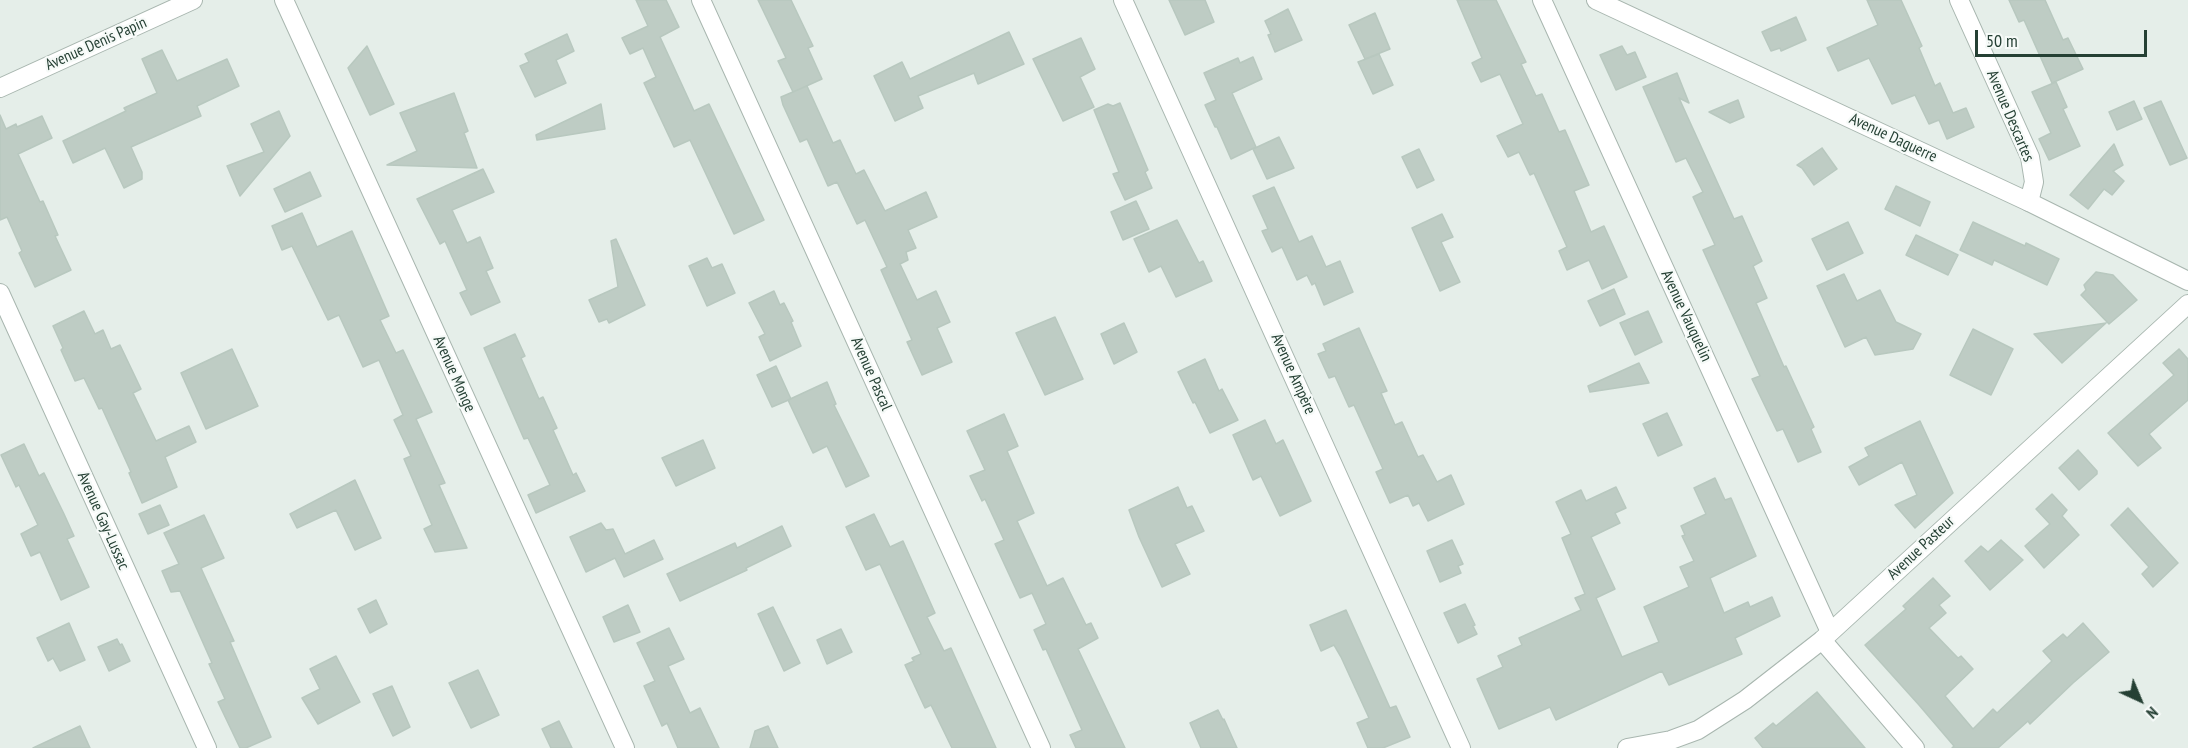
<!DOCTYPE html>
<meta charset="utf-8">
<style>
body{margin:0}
#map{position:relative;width:2188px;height:748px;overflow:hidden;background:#e5eee9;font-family:"PT Sans Narrow",sans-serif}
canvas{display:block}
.north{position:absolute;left:2110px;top:670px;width:60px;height:60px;-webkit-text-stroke:4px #f6faf8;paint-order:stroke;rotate:136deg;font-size:16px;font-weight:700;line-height:24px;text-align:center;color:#254034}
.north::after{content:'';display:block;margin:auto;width:21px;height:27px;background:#254034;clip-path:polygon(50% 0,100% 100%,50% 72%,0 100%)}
.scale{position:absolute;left:1975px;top:30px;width:172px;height:27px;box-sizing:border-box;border:3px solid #254034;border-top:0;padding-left:8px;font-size:18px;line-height:21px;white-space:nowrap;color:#254034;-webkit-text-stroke:4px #f6faf8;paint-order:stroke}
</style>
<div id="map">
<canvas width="2188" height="748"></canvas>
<div class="north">N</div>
<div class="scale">50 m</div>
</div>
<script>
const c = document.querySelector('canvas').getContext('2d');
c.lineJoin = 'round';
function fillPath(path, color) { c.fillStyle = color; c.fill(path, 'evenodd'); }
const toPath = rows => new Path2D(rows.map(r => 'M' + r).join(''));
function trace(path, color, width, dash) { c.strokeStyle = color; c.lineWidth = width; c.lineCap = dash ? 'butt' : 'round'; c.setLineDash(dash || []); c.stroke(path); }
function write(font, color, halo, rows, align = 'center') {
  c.font = font + ' "PT Sans Narrow",sans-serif'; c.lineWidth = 4.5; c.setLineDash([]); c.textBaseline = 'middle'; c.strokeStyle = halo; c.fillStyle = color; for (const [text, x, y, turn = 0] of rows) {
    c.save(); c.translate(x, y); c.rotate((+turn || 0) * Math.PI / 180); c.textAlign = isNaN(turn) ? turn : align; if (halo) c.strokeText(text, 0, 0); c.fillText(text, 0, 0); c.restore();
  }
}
const building = toPath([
 [636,0,666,0,679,27,660,37,694,111,709,104,764,220,734,234,690,140,674,147,644,83,656,77,643,48,630,54,622,38,648,26,636,0],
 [758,0,791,0,813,46,808,48,822,79,793,92,778,61,786,58,758,0],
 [1169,0,1205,0,1214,22,1185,35,1169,0],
 [1457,0,1496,0,1526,62,1521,64,1536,96,1542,94,1559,132,1565,130,1589,185,1574,191,1591,232,1604,226,1627,277,1602,289,1589,260,1567,270,1559,251,1567,247,1534,173,1530,175,1519,152,1508,157,1497,136,1523,124,1500,74,1481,82,1472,63,1482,58,1457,0],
 [1867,0,1901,0,1922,46,1919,48,1935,86,1940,83,1953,113,1966,108,1974,127,1947,139,1939,120,1929,124,1915,95,1892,104,1869,58,1838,71,1827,48,1878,25,1867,0],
 [2009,0,2045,0,2063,40,2068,38,2083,69,2052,83,2024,20,2019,22,2009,0],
 [1288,9,1302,40,1275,52,1268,35,1271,34,1265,21,1288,9],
 [1375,13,1390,49,1365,59,1349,25,1375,13],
 [1796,17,1806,40,1781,51,1780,48,1771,51,1762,32,1796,17],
 [1009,32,1024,64,978,84,974,73,918,96,923,108,895,121,874,76,902,62,910,79,1009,32],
 [567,34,574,51,556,60,566,83,535,97,520,66,529,62,525,54,567,34],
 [1081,38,1095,69,1080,77,1094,107,1063,121,1033,59,1081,38],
 [367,46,394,104,370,115,348,68,367,46],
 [1622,46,1627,55,1635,52,1646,77,1616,90,1600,55,1622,46],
 [162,50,177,81,227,59,239,86,197,106,201,116,131,147,142,172,142,179,124,188,105,148,73,163,63,141,126,111,124,108,157,93,142,59,162,50],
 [1379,54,1393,85,1373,94,1358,62,1379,54],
 [1253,57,1262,79,1232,93,1256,147,1231,159,1217,127,1215,127,1205,105,1216,100,1204,73,1238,58,1240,63,1253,57],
 [1677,73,1689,103,1679,98,1734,219,1742,216,1762,261,1753,266,1767,298,1756,303,1784,367,1786,366,1814,427,1811,429,1821,452,1798,462,1783,429,1777,431,1752,379,1760,376,1703,250,1715,245,1693,197,1703,192,1686,158,1676,162,1643,87,1677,73],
 [2056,82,2067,107,2063,109,2080,146,2049,160,2039,139,2051,133,2032,92,2056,82],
 [807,86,833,143,840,140,856,174,864,170,885,211,926,192,937,217,908,230,916,248,906,252,908,260,900,264,917,300,936,291,950,322,937,328,952,362,922,375,907,342,912,340,881,270,887,267,865,220,857,224,837,182,828,186,807,139,800,142,783,105,781,97,807,86],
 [454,93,468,131,464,133,477,168,387,165,417,151,400,113,454,93],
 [1738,100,1744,117,1730,123,1709,112,1738,100],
 [2134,101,2142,119,2117,130,2109,112,2134,101],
 [2161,101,2187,158,2170,165,2144,108,2161,101],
 [1120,103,1148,170,1145,172,1152,188,1125,200,1113,174,1119,172,1094,110,1108,104,1113,106,1120,103],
 [601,104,605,129,537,140,536,135,601,104],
 [279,111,290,136,240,196,227,166,264,152,251,124,279,111],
 [0,115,6,129,16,124,17,127,42,116,52,138,18,154,40,202,43,201,58,235,55,236,71,270,35,287,19,253,22,251,7,217,0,220,0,115],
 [1279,137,1294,168,1267,179,1253,149,1279,137],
 [2114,144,2123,165,2113,171,2124,181,2112,195,2104,189,2088,209,2070,195,2114,144],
 [1822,148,1837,169,1814,185,1802,168,1797,165,1822,148],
 [1419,149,1434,180,1417,188,1402,157,1419,149],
 [483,169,494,192,452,210,467,243,480,237,493,268,486,271,500,302,471,315,460,293,467,290,445,241,440,244,417,199,483,169],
 [310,172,321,196,285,212,274,189,310,172],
 [1896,186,1930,202,1920,226,1885,209,1896,186],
 [1274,187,1299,242,1312,236,1326,267,1340,261,1353,292,1324,305,1315,283,1312,285,1307,275,1297,280,1282,247,1272,252,1262,231,1268,229,1253,196,1274,187],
 [1136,201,1149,229,1123,240,1111,212,1136,201],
 [302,213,317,247,352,231,389,316,380,320,396,353,403,350,432,412,416,419,445,483,439,485,467,548,435,552,424,529,432,525,404,459,411,456,394,420,403,415,379,360,363,367,339,315,328,320,292,246,282,250,272,226,302,213],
 [1442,214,1453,237,1441,242,1460,282,1440,291,1412,228,1442,214],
 [1177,220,1199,263,1203,261,1212,281,1176,297,1161,266,1149,272,1134,239,1177,220],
 [1848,222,1863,253,1827,270,1812,239,1848,222],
 [1973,222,2025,246,2026,243,2059,259,2047,285,1994,260,1992,265,1960,250,1973,222],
 [1916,235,1958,255,1948,275,1906,255,1916,235],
 [616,239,645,305,609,323,607,319,599,322,589,300,618,287,611,241,616,239],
 [707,258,712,268,722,264,735,293,707,306,689,266,707,258],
 [2096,272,2113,275,2137,300,2109,324,2081,295,2086,290,2084,285,2096,272],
 [1844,274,1857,301,1880,290,1896,322,1921,334,1913,349,1875,355,1866,337,1845,347,1817,286,1844,274],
 [1614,289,1625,314,1600,326,1588,301,1614,289],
 [774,291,780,305,784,303,793,321,791,322,801,346,770,361,759,337,765,334,749,303,774,291],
 [84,311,95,334,103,330,111,349,120,345,141,389,133,393,156,441,189,426,196,442,165,457,177,487,142,503,129,473,131,472,102,408,99,409,84,378,75,381,61,350,63,348,53,326,84,311],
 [1648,311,1662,342,1635,355,1620,323,1648,311],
 [1055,317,1083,379,1045,395,1016,333,1055,317],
 [1124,323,1137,352,1114,364,1101,334,1124,323],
 [2106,323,2062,363,2034,334,2106,323],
 [1359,328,1387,391,1381,393,1395,425,1402,422,1418,457,1423,455,1437,482,1451,475,1464,504,1428,521,1419,503,1413,506,1408,495,1390,503,1376,472,1383,469,1354,405,1349,407,1335,376,1329,378,1318,354,1326,351,1323,344,1359,328],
 [1973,329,2013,349,1991,395,1950,375,1973,329],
 [515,334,525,356,521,358,539,399,543,397,557,428,553,430,573,475,576,473,585,491,536,513,528,495,550,485,528,438,524,439,484,348,515,334],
 [232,349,258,406,206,429,181,373,232,349],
 [2179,349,2188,359,2188,400,2149,434,2161,448,2138,466,2108,433,2174,375,2163,363,2179,349],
 [1205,359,1219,391,1222,389,1238,420,1210,433,1195,402,1193,403,1178,372,1205,359],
 [1639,363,1649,383,1590,392,1588,386,1639,363],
 [776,366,791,399,772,407,757,375,776,366],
 [827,382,836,404,834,405,869,476,846,487,827,446,813,453,788,400,827,382],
 [1667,413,1682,445,1658,456,1643,424,1667,413],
 [1004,414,1018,446,1007,451,1034,513,1017,521,1047,586,1063,578,1086,625,1091,623,1098,638,1078,649,1125,748,1076,748,1070,735,1082,730,1046,649,1043,650,1034,630,1046,624,1032,593,1020,598,995,544,1004,540,985,499,982,501,970,476,985,470,967,431,1004,414],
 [1265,420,1276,444,1283,440,1311,501,1280,516,1261,476,1253,480,1233,435,1265,420],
 [1920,421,1953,493,1915,528,1895,505,1917,495,1902,462,1859,485,1849,467,1869,456,1865,448,1920,421],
 [703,440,715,468,676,486,662,458,703,440],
 [24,444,39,476,44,473,64,514,74,536,67,539,89,587,61,600,40,552,31,556,21,534,38,525,19,485,16,487,1,455,24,444],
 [2078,450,2097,471,2097,474,2079,490,2059,468,2078,450],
 [1715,478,1725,500,1731,498,1756,556,1710,578,1724,613,1748,602,1750,607,1772,597,1780,616,1735,638,1742,654,1669,685,1662,671,1556,720,1550,707,1499,729,1477,679,1503,667,1498,656,1522,645,1519,638,1581,610,1575,598,1585,594,1562,538,1571,534,1556,502,1581,490,1586,501,1616,487,1626,508,1615,513,1620,523,1591,537,1615,589,1596,598,1622,657,1659,642,1644,607,1689,587,1680,567,1694,561,1682,536,1685,535,1681,526,1706,514,1694,488,1715,478],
 [355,480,381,538,355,550,336,510,297,528,290,514,355,480],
 [1178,487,1187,508,1192,506,1204,531,1175,544,1190,574,1162,587,1139,537,1129,510,1178,487],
 [2052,494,2067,510,2062,516,2079,535,2044,568,2025,546,2050,524,2036,509,2052,494],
 [160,505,169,525,148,534,139,514,160,505],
 [2128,508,2178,563,2153,587,2142,574,2149,567,2111,525,2128,508],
 [874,514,890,547,903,541,935,613,927,617,944,651,951,648,996,748,952,748,931,705,925,708,905,665,914,661,912,658,921,654,880,564,866,570,846,527,874,514],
 [204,515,224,558,201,568,234,641,230,642,271,737,246,748,240,748,218,702,225,699,209,664,212,663,180,591,171,592,162,571,179,564,164,533,204,515],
 [601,523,606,530,613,529,625,554,654,540,663,559,624,577,615,558,586,572,570,537,601,523],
 [782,526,791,546,746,568,747,570,680,601,667,574,735,543,737,548,782,526],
 [1452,540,1463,564,1458,566,1461,573,1440,582,1427,551,1452,540],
 [2001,540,2023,560,1990,590,1965,561,1981,546,1988,552,2001,540],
 [1933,578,1950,596,1939,605,1946,613,1929,628,1958,658,1961,656,1973,669,1945,696,1973,729,1993,709,1997,713,2052,661,2043,651,2063,634,2067,638,2083,623,2109,652,2073,683,2030,724,2028,721,1998,748,1952,748,1954,746,1919,705,1865,645,1906,609,1903,606,1933,578],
 [376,600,387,624,370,633,358,609,376,600],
 [1465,604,1475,625,1473,626,1477,634,1458,643,1444,613,1465,604],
 [628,605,640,632,614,642,603,617,628,605],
 [773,607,800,663,784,671,758,614,773,607],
 [1346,610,1390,708,1396,706,1410,737,1383,748,1368,748,1357,723,1369,718,1341,657,1334,645,1321,651,1310,625,1346,610],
 [69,623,85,660,60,671,53,658,48,661,37,638,69,623],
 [669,628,684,659,668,666,690,713,700,708,719,748,678,748,667,723,662,726,644,686,655,681,637,643,669,628],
 [841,629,852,652,827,664,817,640,841,629],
 [117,639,120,645,122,644,130,661,109,671,98,647,117,639],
 [336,656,360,702,318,724,302,698,320,689,310,669,336,656],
 [478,670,499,715,471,728,449,683,478,670],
 [392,686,410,727,393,736,373,694,392,686],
 [1817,692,1865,748,1763,748,1755,738,1773,723,1776,726,1817,692],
 [1218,710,1223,720,1224,719,1237,748,1201,748,1190,723,1218,710],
 [559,721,572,748,551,748,542,729,559,721],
 [80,726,90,748,33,748,80,726],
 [768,726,778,748,750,748,755,731,768,726]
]);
fillPath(building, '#beccc4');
trace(building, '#b8c8bf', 1.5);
const minor = toPath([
 [284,0,625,748],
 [701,0,1041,748],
 [1123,0,1461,748],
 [1542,0,1830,632],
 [1959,0,2030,157,2034,182,2029,202],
 [0,88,193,0],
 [0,293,207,748],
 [1822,640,1915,748]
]);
const tertiary = toPath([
 [1596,0,2029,202,2188,281],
 [1627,748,1671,740,1698,730,1745,700,1822,640,2188,304]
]);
trace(minor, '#a8b6af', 20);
trace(tertiary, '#a8b6af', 20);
trace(minor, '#fff', 18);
trace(tertiary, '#fff', 18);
write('16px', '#254034', '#f6faf8', [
 ["Avenue Denis Papin",96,44,-24],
 ["Avenue Descartes",2010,116,67],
 ["Avenue Daguerre",1893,138,25],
 ["Avenue Vauquelin",1686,316,65],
 ["Avenue Monge",454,374,66],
 ["Avenue Pascal",871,374,66],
 ["Avenue Ampère",1293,374,66],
 ["Avenue Gay-Lussac",103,521,66],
 ["Avenue Pasteur",1921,548,-43]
]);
</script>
